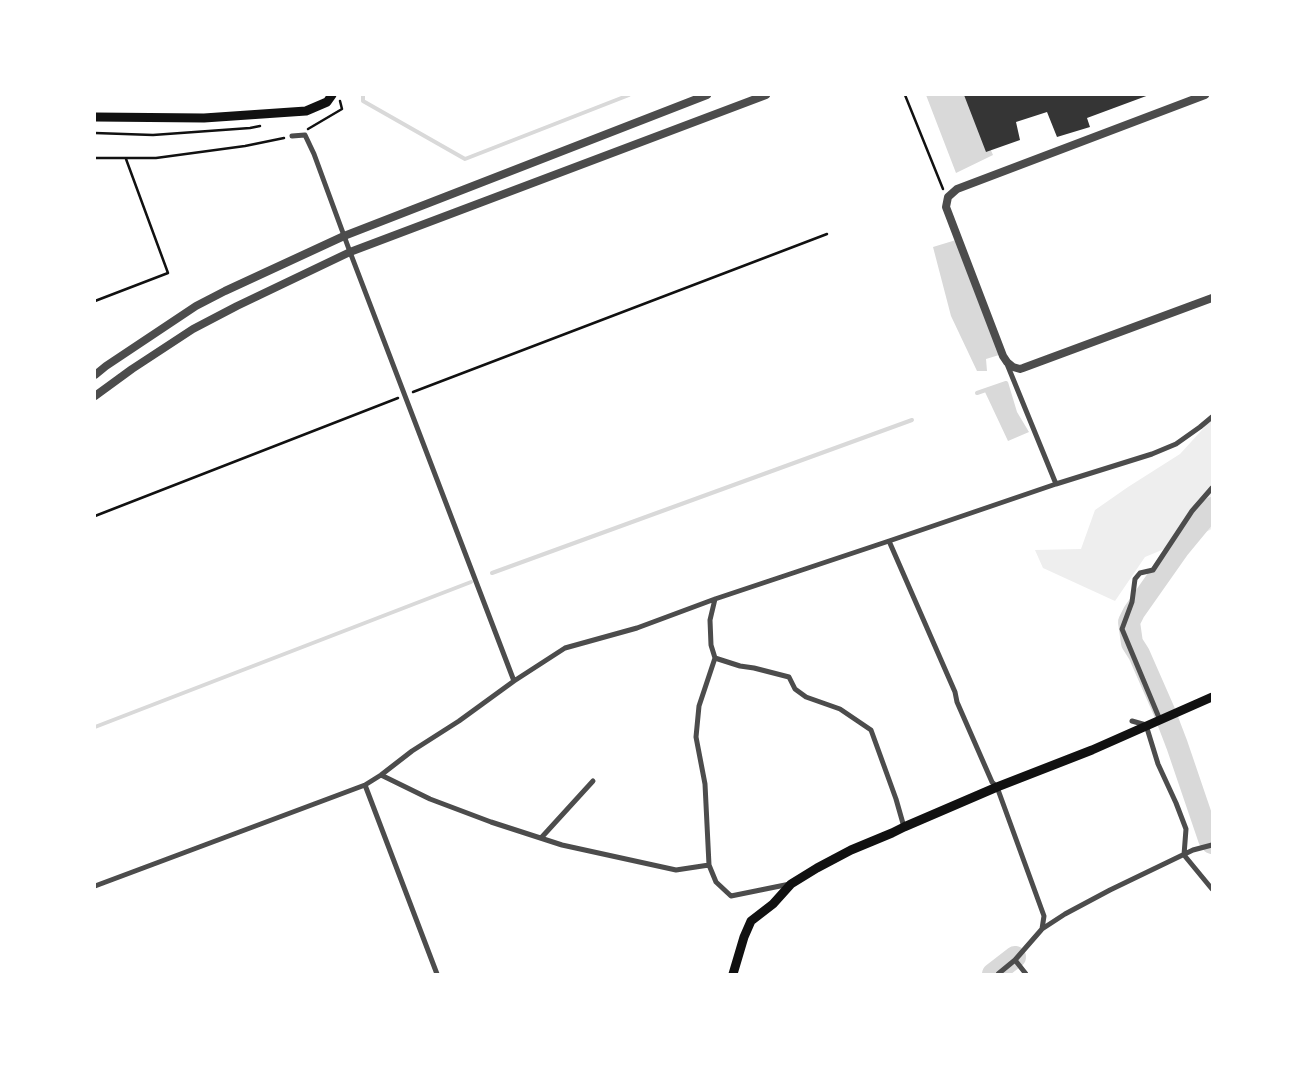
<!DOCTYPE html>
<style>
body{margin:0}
#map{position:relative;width:1307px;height:1069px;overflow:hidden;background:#fff;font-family:"Sofia Sans Condensed",sans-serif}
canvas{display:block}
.frame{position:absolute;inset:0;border:96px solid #fff;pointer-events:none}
</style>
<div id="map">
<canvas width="1307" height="1069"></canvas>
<div class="frame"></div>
</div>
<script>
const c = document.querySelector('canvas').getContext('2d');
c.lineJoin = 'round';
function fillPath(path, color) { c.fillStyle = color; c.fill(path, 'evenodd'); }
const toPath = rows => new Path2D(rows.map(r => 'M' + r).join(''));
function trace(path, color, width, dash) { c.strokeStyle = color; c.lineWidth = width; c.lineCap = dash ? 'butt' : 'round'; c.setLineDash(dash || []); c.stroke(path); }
fillPath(toPath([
 [1212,419,1212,528,1210,530,1145,557,1115,601,1043,568,1035,550,1081,549,1095,510,1128,487,1180,454]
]), '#eee');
fillPath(toPath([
 [926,95,967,95,993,155,956,173],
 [956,240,999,355,986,359,987,371,977,371,951,316,933,247],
 [1008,382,1017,412,1029,432,1008,441,985,392]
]), '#d9d9d9');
trace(toPath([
 [363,95,363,101,465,159,629,95],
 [977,393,1006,383],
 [492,573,912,420],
 [95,727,471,582]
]), '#d9d9d9', 4);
trace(toPath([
 [1212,508,1179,548,1134,612,1129,622,1132,643,1139,654,1164,711,1177,745,1209,839,1212,843],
 [993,974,1015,957]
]), '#d9d9d9', 22);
fillPath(toPath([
 [964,95,1149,95,1087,118,1090,127,1057,137,1047,112,1016,122,1020,140,986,152]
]), '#353535');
trace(toPath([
 [905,95,943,189],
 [308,129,342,109,340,101],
 [95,133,153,135,250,128,260,126],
 [95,158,156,158,245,146,284,138],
 [95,301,168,273,126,159],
 [413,392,827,234],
 [95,516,398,398]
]), '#111', 2.5);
trace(toPath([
 [292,136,305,135,314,154,350,252,514,681],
 [1007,364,1056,484],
 [889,541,955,692,957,702,992,782,997,787,1044,916,1042,929],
 [715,599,710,620,711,645,715,658,740,666,754,668,789,677,795,689,806,697,840,709,871,730,896,799,904,827],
 [1160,720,1122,629,1132,602,1135,579,1140,573,1153,570,1192,511,1212,488],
 [1132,721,1146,725,1158,764,1176,803,1186,829,1184,855,1212,889],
 [381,775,430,799,491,822,562,845,676,870,709,865,716,882,731,896,790,884],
 [365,785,437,974],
 [541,838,593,781],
 [709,865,705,784,696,737,699,706,715,658],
 [95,886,365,785,381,775,412,751,459,721,514,681,565,648,637,628,715,599,889,541,1056,484,1152,454,1176,444,1200,427,1212,417],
 [1015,960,1026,974],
 [998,974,1015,960,1042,929,1065,914,1110,890,1193,850,1212,845]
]), '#4c4c4c', 5);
trace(toPath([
 [1205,95,957,189,948,197,946,207,1003,356,1007,362,1013,367,1020,369,1023,368,1212,298],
 [95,375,106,366,196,306,225,291,344,236,707,95],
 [95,396,132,369,193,329,237,306,350,252,766,95]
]), '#4c4c4c', 8);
trace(toPath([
 [95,117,204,118,306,111,327,102,332,95],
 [733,974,744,937,751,921,773,904,791,884,817,868,851,850,892,833,904,827,997,787,1092,750,1212,697]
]), '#111', 9);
</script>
